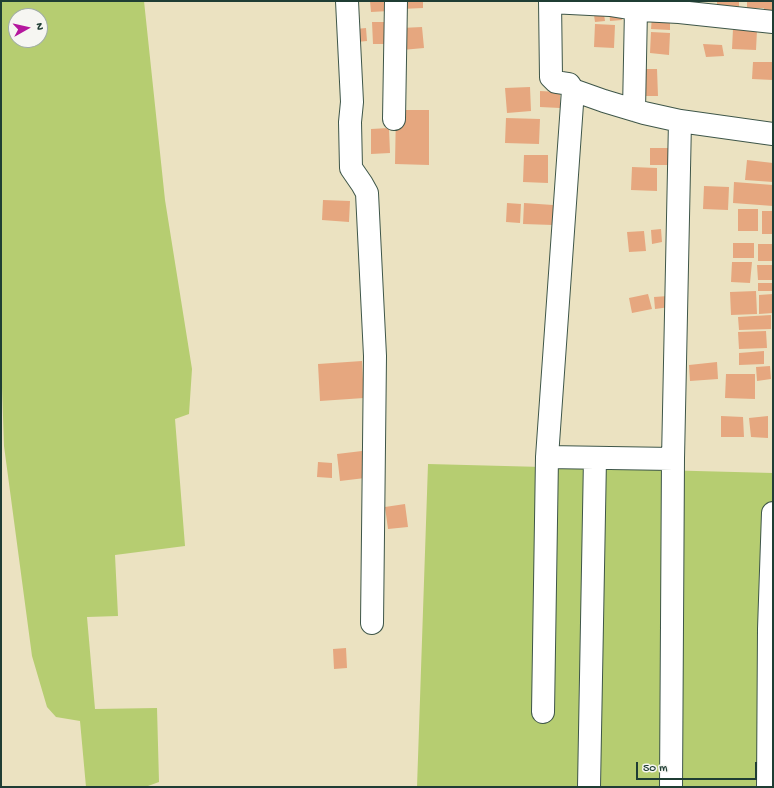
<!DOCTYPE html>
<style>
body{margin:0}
#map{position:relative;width:774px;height:788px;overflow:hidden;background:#ebe2c1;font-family:"Gochi Hand",sans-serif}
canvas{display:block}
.frame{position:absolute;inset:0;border:2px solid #1f3d34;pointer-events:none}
.north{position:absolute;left:8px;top:8px;width:40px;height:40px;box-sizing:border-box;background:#f6f6f2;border:1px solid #a0aca6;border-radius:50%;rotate:82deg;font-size:11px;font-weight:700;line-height:16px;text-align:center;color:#1f3d34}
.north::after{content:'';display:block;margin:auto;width:14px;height:18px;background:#b5179e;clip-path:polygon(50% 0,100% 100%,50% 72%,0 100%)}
.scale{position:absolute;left:636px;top:762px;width:121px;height:18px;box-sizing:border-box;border:2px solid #1f3d34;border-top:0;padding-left:5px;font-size:12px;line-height:14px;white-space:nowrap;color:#1f3d34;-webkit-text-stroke:3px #f6f6f2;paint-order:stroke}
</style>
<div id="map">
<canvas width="774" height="788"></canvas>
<div class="frame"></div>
<div class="north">N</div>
<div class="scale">50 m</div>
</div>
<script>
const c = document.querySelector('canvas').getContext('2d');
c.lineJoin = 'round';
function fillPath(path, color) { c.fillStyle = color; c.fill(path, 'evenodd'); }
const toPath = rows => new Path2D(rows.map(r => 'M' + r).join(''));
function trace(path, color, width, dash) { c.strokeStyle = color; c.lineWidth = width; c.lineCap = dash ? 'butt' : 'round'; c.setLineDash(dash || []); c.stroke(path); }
fillPath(toPath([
 [1,1,144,1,165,200,192,369,189,414,175,419,185,546,115,555,118,616,87,617,95,709,157,708,159,782,148,786,148,787,86,787,80,721,56,717,47,707,32,656,4,446,1,358],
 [16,16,40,16,40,40,16,40],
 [428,464,773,473,773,787,417,787]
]), '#b6cd71');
fillPath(toPath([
 [370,1,388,1,389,11,371,12],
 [401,1,423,1,423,8,401,9],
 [717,1,739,1,739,8,717,8],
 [747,1,773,1,773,17,763,17,764,8,747,8],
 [603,7,605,21,595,22,593,8],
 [620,8,622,20,610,21,609,9],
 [652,16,670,17,670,30,651,29],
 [372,22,385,22,386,44,373,44],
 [595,24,615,25,614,48,594,47],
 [422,27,424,48,402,50,401,28],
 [366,28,367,41,357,42,356,29],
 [733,29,757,30,756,50,732,49],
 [651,32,670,33,669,55,650,53],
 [703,44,722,45,724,56,706,57],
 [753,62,773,62,773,80,752,79],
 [643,69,657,69,658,96,644,96],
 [530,87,531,111,507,113,505,88],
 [540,91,560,92,560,108,540,107],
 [396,110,429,110,429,165,395,164],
 [506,118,540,119,539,144,505,143],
 [389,128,390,153,371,154,371,129],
 [650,148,673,148,673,165,650,165],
 [524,155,548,155,548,183,523,182],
 [747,160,773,163,773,182,745,180],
 [632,167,657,168,657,191,631,190],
 [734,182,773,185,773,206,733,203],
 [704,186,729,187,728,210,703,209],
 [323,200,350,201,349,222,322,220],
 [507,203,521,204,520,223,506,222],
 [524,203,553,205,553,225,523,224],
 [738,209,758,209,758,231,738,231],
 [762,211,773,211,773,234,762,234],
 [661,229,662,242,652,244,651,230],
 [644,231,646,251,629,252,627,232],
 [733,243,754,243,754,258,733,258],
 [758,244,773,244,773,261,758,261],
 [732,262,752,262,750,283,731,282],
 [757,265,773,265,773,280,758,280],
 [758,283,773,283,773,291,758,291],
 [756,291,757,314,731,315,730,292],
 [648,294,652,309,632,313,629,298],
 [773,294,773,313,759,314,759,295],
 [668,296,670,307,655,309,654,297],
 [771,315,771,329,739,330,738,317],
 [766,331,767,348,739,349,738,332],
 [764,351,764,364,739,365,739,353],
 [362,361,364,398,320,401,318,364],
 [717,362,718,379,690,381,689,365],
 [770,366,771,379,757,381,756,367],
 [726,374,755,374,755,399,725,398],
 [721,416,743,417,744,437,721,437],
 [768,416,768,438,751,437,749,418],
 [362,451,365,478,340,481,337,454],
 [318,462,332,463,332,478,317,477],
 [405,504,408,527,388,529,385,507],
 [346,648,347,668,334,669,333,649]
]), '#e6a77f');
const minor = toPath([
 [347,1,352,102,350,122,351,168,362,184,367,193,375,356,372,623],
 [550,2,610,5,641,10,679,12,773,22],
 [573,90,604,101,644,113,680,121,773,134],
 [634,110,636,9],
 [394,119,396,1],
 [547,457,673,459],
 [543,712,547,457,573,90,569,84,556,82,551,77,550,1],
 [589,787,595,458],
 [671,787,673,459,680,121],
 [768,787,769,629,773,513]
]);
trace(minor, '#3e5649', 24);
trace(minor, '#fff', 22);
</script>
